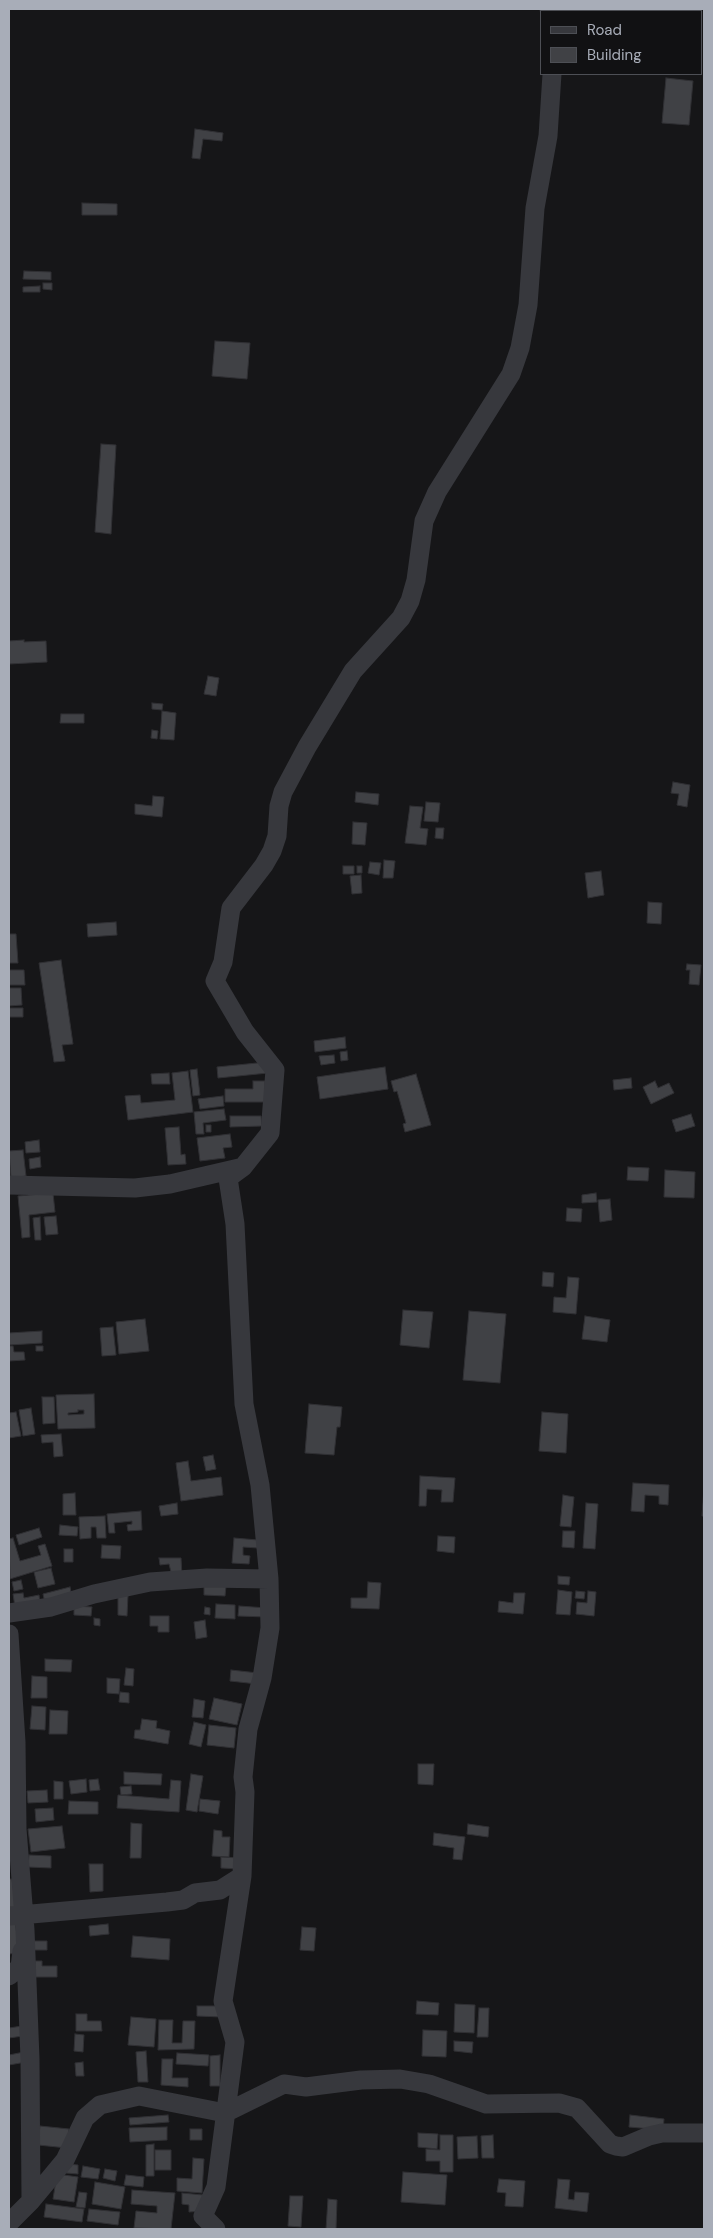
<!DOCTYPE html>
<style>
body{margin:0}
#map{position:relative;width:713px;height:2238px;overflow:hidden;background:#161618;font-family:"DM Sans",sans-serif}
canvas{display:block}
.frame{position:absolute;inset:0;border:10px solid #a8adb8;pointer-events:none}
.legend{position:absolute;left:540px;top:10px;width:162px;height:65px;box-sizing:border-box;background:#111113;border:1px solid #4d4f55;margin:0;padding:6px 9px;list-style:none;font-size:15px;color:#a8adb8}
.legend li{display:flex;align-items:center;gap:10px;height:25px}
.legend b{width:25px;border:1px solid #4d4f55}
</style>
<div id="map">
<canvas width="713" height="2238"></canvas>
<div class="frame"></div>
<ul class="legend">
<li><b style="height:6px;background:#37383d"></b>Road</li>
<li><b style="height:14px;background:#404145"></b>Building</li>
</ul>
</div>
<script>
const c = document.querySelector('canvas').getContext('2d');
c.lineJoin = 'round';
function fillPath(path, color) { c.fillStyle = color; c.fill(path, 'evenodd'); }
const toPath = rows => new Path2D(rows.map(r => 'M' + r).join(''));
function trace(path, color, width, dash) { c.strokeStyle = color; c.lineWidth = width; c.lineCap = dash ? 'butt' : 'round'; c.setLineDash(dash || []); c.stroke(path); }
const building = toPath([
 [666,78,693,81,689,125,662,123,666,78],
 [195,129,223,133,222,141,203,139,200,159,192,158,195,129],
 [82,203,117,204,117,215,82,215,82,203],
 [24,271,51,272,51,280,23,279,24,271],
 [43,283,52,283,52,290,43,289,43,283],
 [40,286,40,292,23,292,23,287,40,286],
 [215,341,250,343,247,379,212,376,215,341],
 [101,444,116,445,111,534,95,532,101,444],
 [24,640,24,642,46,641,47,662,9,664,9,641,24,640],
 [208,676,219,678,216,696,204,694,208,676],
 [152,703,163,704,162,710,152,709,152,703],
 [162,711,176,713,174,740,160,739,162,711],
 [61,714,84,714,84,723,60,723,61,714],
 [152,730,158,731,157,739,151,738,152,730],
 [673,782,690,785,687,807,677,805,679,794,671,793,673,782],
 [356,792,379,794,378,805,355,802,356,792],
 [153,796,164,797,162,817,135,814,135,804,152,806,153,796],
 [426,802,440,803,438,822,424,821,426,802],
 [410,806,423,807,420,828,428,829,426,845,405,843,410,806],
 [353,822,367,823,365,845,352,844,353,822],
 [436,828,444,828,443,839,435,838,436,828],
 [384,860,395,861,393,878,383,878,384,860],
 [370,862,381,863,379,875,368,873,370,862],
 [343,866,354,866,354,874,343,874,343,866],
 [357,866,362,866,362,873,357,873,357,866],
 [601,871,604,895,588,898,585,873,601,871],
 [361,875,362,893,352,894,350,876,361,875],
 [648,902,662,903,661,924,647,923,648,902],
 [116,922,117,935,88,937,87,924,116,922],
 [9,934,16,934,18,963,9,963,9,934],
 [61,960,73,1044,62,1045,65,1061,54,1062,39,963,61,960],
 [687,964,701,965,699,985,689,984,690,970,686,970,687,964],
 [9,970,24,970,25,985,9,985,9,970],
 [9,988,21,988,22,1005,9,1006,9,988],
 [9,1008,23,1008,23,1017,9,1017,9,1008],
 [345,1037,346,1048,315,1052,314,1041,345,1037],
 [347,1051,348,1060,341,1061,340,1052,347,1051],
 [334,1055,335,1063,321,1065,319,1056,334,1055],
 [267,1062,268,1073,218,1078,217,1067,267,1062],
 [385,1067,388,1089,320,1099,317,1077,385,1067],
 [197,1069,200,1095,193,1096,190,1070,197,1069],
 [188,1071,193,1112,128,1120,125,1096,140,1095,141,1103,175,1100,172,1073,188,1071],
 [169,1073,170,1084,152,1084,151,1074,169,1073],
 [416,1074,431,1125,405,1132,403,1124,406,1123,397,1091,394,1092,391,1081,416,1074],
 [631,1078,632,1088,614,1090,613,1080,631,1078],
 [253,1081,265,1081,265,1102,225,1102,225,1089,253,1089,253,1081],
 [655,1081,658,1088,669,1083,674,1093,651,1104,643,1087,655,1081],
 [223,1096,224,1106,200,1109,198,1099,223,1096],
 [224,1109,226,1120,203,1123,204,1134,196,1134,194,1112,224,1109],
 [691,1114,695,1126,676,1132,672,1120,691,1114],
 [230,1116,261,1116,262,1126,230,1127,230,1116],
 [206,1125,211,1125,211,1132,206,1132,206,1125],
 [179,1127,181,1155,185,1154,186,1164,168,1165,165,1128,179,1127],
 [230,1134,232,1147,223,1148,225,1158,200,1161,197,1138,230,1134],
 [39,1140,40,1152,26,1153,25,1142,39,1140],
 [23,1150,26,1176,11,1178,9,1151,23,1150],
 [40,1157,41,1167,30,1169,29,1159,40,1157],
 [628,1167,649,1168,648,1181,627,1180,628,1167],
 [665,1170,695,1172,694,1198,664,1197,665,1170],
 [53,1193,55,1212,29,1215,30,1237,22,1238,18,1196,53,1193],
 [596,1193,597,1202,582,1203,582,1195,596,1193],
 [610,1199,612,1220,600,1222,598,1200,610,1199],
 [567,1208,582,1209,581,1222,566,1221,567,1208],
 [56,1216,58,1234,46,1235,44,1217,56,1216],
 [40,1217,41,1240,35,1240,33,1218,40,1217],
 [543,1272,554,1273,553,1287,542,1286,543,1272],
 [568,1277,579,1278,576,1314,553,1312,554,1297,566,1298,568,1277],
 [403,1310,433,1312,429,1348,400,1345,403,1310],
 [469,1311,506,1314,500,1383,463,1380,469,1311],
 [585,1316,610,1320,607,1342,582,1339,585,1316],
 [145,1319,149,1351,119,1354,116,1322,145,1319],
 [113,1327,116,1355,102,1356,100,1328,113,1327],
 [42,1331,42,1343,9,1345,9,1333,42,1331],
 [9,1346,13,1346,14,1352,24,1352,25,1360,9,1361,9,1346],
 [36,1346,43,1346,43,1351,36,1351,36,1346],
 [94,1394,95,1428,58,1429,56,1395,94,1394],
 [78,1410,84,1410,84,1414,68,1415,68,1413,78,1412,78,1410],
 [42,1397,54,1397,55,1423,43,1424,42,1397],
 [309,1404,342,1407,340,1427,337,1427,334,1455,305,1453,309,1404],
 [31,1408,35,1434,23,1436,19,1410,31,1408],
 [16,1412,21,1436,9,1438,9,1413,16,1412],
 [542,1412,568,1414,566,1453,539,1451,542,1412],
 [61,1434,63,1456,54,1457,53,1442,42,1443,41,1435,61,1434],
 [213,1455,216,1469,206,1471,203,1457,213,1455],
 [188,1461,191,1481,221,1477,223,1495,181,1501,176,1463,188,1461],
 [420,1476,455,1478,453,1502,441,1502,442,1490,427,1489,426,1506,419,1506,420,1476],
 [633,1483,669,1485,668,1505,659,1504,659,1496,645,1495,644,1512,631,1511,633,1483],
 [704,1488,704,1516,702,1516,704,1488],
 [75,1493,76,1515,63,1515,63,1494,75,1493],
 [563,1495,574,1497,571,1527,560,1526,563,1495],
 [177,1503,178,1514,161,1516,159,1506,177,1503],
 [586,1503,598,1504,595,1549,583,1548,586,1503],
 [141,1511,142,1530,128,1531,127,1525,132,1524,132,1521,114,1523,115,1533,109,1533,107,1514,141,1511],
 [105,1516,106,1538,97,1538,96,1527,91,1527,91,1538,80,1539,79,1517,105,1516],
 [60,1525,78,1527,77,1536,59,1535,60,1525],
 [39,1528,42,1537,19,1545,16,1535,39,1528],
 [563,1531,575,1531,574,1548,562,1547,563,1531],
 [438,1536,455,1537,454,1553,437,1551,438,1536],
 [13,1538,20,1561,41,1555,38,1546,45,1544,52,1566,10,1579,9,1539,13,1538],
 [234,1538,258,1540,258,1548,243,1547,243,1555,250,1556,249,1564,232,1563,234,1538],
 [102,1545,121,1546,120,1559,101,1558,102,1545],
 [64,1549,73,1549,73,1562,64,1562,64,1549],
 [159,1558,181,1558,182,1576,172,1576,169,1564,160,1565,159,1558],
 [51,1568,55,1584,38,1588,34,1572,51,1568],
 [558,1576,570,1577,569,1585,558,1584,558,1576],
 [21,1580,23,1589,14,1591,12,1582,21,1580],
 [368,1582,381,1583,379,1609,351,1608,351,1598,367,1598,368,1582],
 [204,1585,226,1586,225,1596,204,1595,204,1585],
 [70,1587,72,1597,45,1603,43,1594,70,1587],
 [558,1590,572,1592,570,1615,556,1614,558,1590],
 [576,1591,585,1592,584,1599,575,1598,576,1591],
 [588,1591,596,1592,594,1616,576,1614,577,1602,587,1603,588,1591],
 [23,1593,24,1598,39,1595,40,1603,15,1607,13,1594,23,1593],
 [514,1593,525,1593,523,1614,498,1612,499,1601,513,1603,514,1593],
 [118,1595,128,1595,127,1616,118,1615,118,1595],
 [216,1604,235,1605,235,1619,215,1618,216,1604],
 [74,1606,92,1607,91,1616,74,1615,74,1606],
 [239,1606,267,1608,266,1617,238,1616,239,1606],
 [205,1607,210,1608,210,1615,204,1614,205,1607],
 [150,1616,169,1616,169,1632,158,1632,158,1626,150,1626,150,1616],
 [94,1618,100,1619,100,1626,94,1625,94,1618],
 [205,1620,207,1637,196,1639,194,1622,205,1620],
 [45,1659,72,1660,71,1672,45,1671,45,1659],
 [126,1668,134,1669,133,1686,124,1685,126,1668],
 [231,1670,258,1673,257,1684,230,1681,231,1670],
 [32,1676,47,1677,47,1698,31,1698,32,1676],
 [107,1678,120,1679,119,1694,107,1693,107,1678],
 [120,1692,129,1693,129,1703,119,1702,120,1692],
 [214,1698,242,1704,237,1725,209,1719,214,1698],
 [194,1699,205,1701,203,1718,192,1717,194,1699],
 [32,1706,46,1707,45,1730,30,1729,32,1706],
 [50,1710,68,1711,67,1734,49,1734,50,1710],
 [142,1719,157,1721,156,1728,170,1731,168,1744,134,1738,135,1730,140,1730,142,1719],
 [194,1722,206,1725,201,1747,189,1744,194,1722],
 [209,1725,236,1728,234,1748,207,1745,209,1725],
 [418,1764,434,1764,433,1785,418,1784,418,1764],
 [124,1772,162,1774,161,1785,124,1784,124,1772],
 [191,1774,203,1776,197,1812,186,1810,191,1774],
 [86,1779,87,1792,71,1794,69,1781,86,1779],
 [98,1779,100,1790,90,1791,89,1780,98,1779],
 [171,1780,181,1781,179,1812,117,1808,118,1795,169,1799,171,1780],
 [54,1781,63,1782,63,1799,54,1799,54,1781],
 [131,1786,132,1794,121,1795,120,1787,131,1786],
 [47,1790,48,1802,28,1803,27,1791,47,1790],
 [200,1799,220,1801,218,1814,199,1811,200,1799],
 [69,1801,98,1802,98,1814,68,1814,69,1801],
 [53,1808,54,1820,36,1822,35,1809,53,1808],
 [131,1823,142,1824,141,1858,130,1858,131,1823],
 [468,1824,489,1827,488,1837,467,1834,468,1824],
 [62,1826,65,1848,31,1852,28,1829,62,1826],
 [214,1830,222,1831,222,1837,230,1837,229,1857,212,1856,214,1830],
 [434,1833,465,1837,462,1860,453,1859,454,1848,433,1845,434,1833],
 [29,1855,51,1856,51,1868,28,1867,29,1855],
 [221,1857,240,1858,239,1869,221,1868,221,1857],
 [89,1864,103,1864,103,1891,90,1892,89,1864],
 [9,1879,12,1879,16,1909,9,1910,9,1879],
 [9,1922,15,1922,20,1953,9,1954,9,1922],
 [108,1924,109,1934,90,1936,89,1926,108,1924],
 [302,1927,316,1928,314,1951,300,1950,302,1927],
 [133,1936,170,1939,169,1960,131,1957,133,1936],
 [32,1941,47,1941,47,1950,32,1950,32,1941],
 [35,1961,42,1961,42,1966,57,1966,57,1977,35,1977,35,1961],
 [417,2001,439,2003,438,2015,416,2014,417,2001],
 [455,2004,475,2005,474,2033,454,2032,455,2004],
 [197,2006,221,2006,221,2017,197,2016,197,2006],
 [479,2008,489,2008,488,2037,477,2037,479,2008],
 [76,2014,87,2014,87,2021,101,2021,102,2031,76,2031,76,2014],
 [131,2017,156,2019,154,2047,128,2045,131,2017],
 [159,2020,173,2020,172,2043,182,2043,183,2021,195,2021,194,2049,158,2050,159,2020],
 [22,2026,23,2036,9,2038,9,2028,22,2026],
 [423,2030,447,2031,446,2057,422,2056,423,2030],
 [75,2034,84,2035,83,2052,74,2051,75,2034],
 [454,2041,473,2042,472,2053,454,2051,454,2041],
 [146,2051,148,2082,138,2082,136,2052,146,2051],
 [24,2052,26,2062,9,2065,9,2055,24,2052],
 [177,2053,209,2055,208,2066,176,2064,177,2053],
 [220,2055,220,2086,210,2086,210,2056,220,2055],
 [162,2059,173,2059,172,2078,188,2078,188,2087,161,2085,162,2059],
 [83,2062,84,2076,76,2076,75,2063,83,2062],
 [168,2115,169,2122,130,2125,129,2118,168,2115],
 [630,2115,664,2119,663,2130,629,2127,630,2115],
 [40,2126,69,2129,67,2148,38,2145,40,2126],
 [167,2127,167,2140,130,2142,129,2128,167,2127],
 [190,2129,202,2129,202,2140,190,2140,190,2129],
 [418,2133,438,2134,437,2149,418,2147,418,2133],
 [440,2135,453,2135,453,2172,440,2172,440,2161,426,2161,426,2149,440,2150,440,2135],
 [493,2135,494,2158,482,2158,481,2136,493,2135],
 [477,2136,478,2158,458,2159,457,2137,477,2136],
 [154,2144,154,2176,146,2176,146,2145,154,2144],
 [155,2150,171,2150,171,2170,155,2170,155,2150],
 [193,2158,204,2159,202,2193,177,2191,177,2178,192,2179,193,2158],
 [67,2164,78,2165,78,2174,66,2173,67,2164],
 [83,2166,100,2169,98,2179,81,2177,83,2166],
 [105,2169,117,2171,115,2181,103,2178,105,2169],
 [403,2172,447,2175,445,2205,401,2202,403,2172],
 [57,2174,78,2177,74,2202,53,2199,57,2174],
 [126,2175,144,2177,143,2187,124,2185,126,2175],
 [499,2179,525,2181,523,2207,505,2206,506,2193,497,2192,499,2179],
 [558,2179,570,2180,568,2199,574,2200,575,2192,589,2193,587,2212,555,2208,558,2179],
 [95,2182,125,2187,121,2209,92,2204,95,2182],
 [132,2190,175,2193,171,2229,134,2228,136,2211,157,2213,157,2206,131,2204,132,2190],
 [79,2192,87,2193,85,2208,76,2207,79,2192],
 [182,2193,203,2195,202,2211,189,2212,189,2205,182,2204,182,2193],
 [290,2196,303,2196,301,2227,288,2226,290,2196],
 [328,2199,337,2200,336,2229,326,2229,328,2199],
 [46,2204,84,2209,82,2222,44,2217,46,2204],
 [89,2209,120,2212,118,2225,87,2221,89,2209]
]);
fillPath(building, '#404145');
trace(building, '#303034', 1);
trace(toPath([
 [549,9,550,11],
 [9,1185,135,1188,170,1184,239,1168],
 [9,1613,51,1607,94,1594,150,1582,207,1578,269,1579],
 [9,1634,16,1742,17,1829,25,1930,30,2059,31,2201],
 [9,1916,167,1902,183,1900,195,1893,220,1890,242,1876],
 [9,1976,20,1967,22,1951],
 [9,2223,31,2201,65,2160,85,2118,100,2105,139,2096,225,2113,284,2084,306,2087,361,2080,400,2079,429,2084,486,2104,559,2103,577,2108,610,2144,616,2146,623,2147,649,2136,662,2133,704,2133],
 [216,2229,203,2216,216,2187,235,2042,223,2001,242,1876,245,1792,243,1777,248,1729,262,1678,270,1628,269,1579,260,1485,244,1404,235,1224,228,1178,243,1167,270,1133,275,1070,245,1032,215,981,223,962,231,908,264,865,272,851,277,836,279,806,283,792,307,747,353,671,401,618,410,601,416,580,424,521,437,492,511,374,520,348,528,305,535,208,548,136,552,74]
]), '#37383d', 19);
</script>
